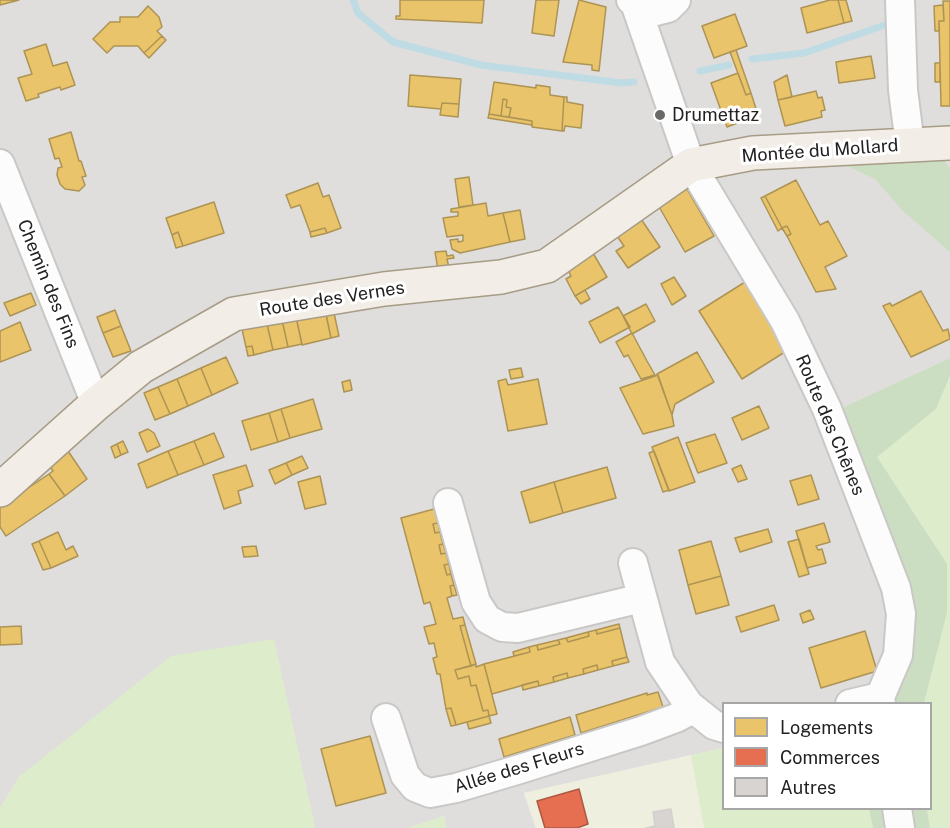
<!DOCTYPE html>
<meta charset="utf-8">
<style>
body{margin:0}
#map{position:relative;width:950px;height:828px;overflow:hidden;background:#f0eeeb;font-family:"Public Sans",sans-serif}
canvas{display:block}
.legend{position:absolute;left:722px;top:702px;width:210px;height:108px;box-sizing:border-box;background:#fff;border:2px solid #a7a7a7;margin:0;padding:8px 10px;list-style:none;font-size:18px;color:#222}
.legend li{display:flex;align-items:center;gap:12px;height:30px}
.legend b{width:30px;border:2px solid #a7a7a7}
</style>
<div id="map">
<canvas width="950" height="828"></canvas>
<ul class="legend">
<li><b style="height:16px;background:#e9c46a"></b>Logements</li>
<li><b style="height:16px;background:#e76f51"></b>Commerces</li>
<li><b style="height:16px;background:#d7d4d2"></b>Autres</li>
</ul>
</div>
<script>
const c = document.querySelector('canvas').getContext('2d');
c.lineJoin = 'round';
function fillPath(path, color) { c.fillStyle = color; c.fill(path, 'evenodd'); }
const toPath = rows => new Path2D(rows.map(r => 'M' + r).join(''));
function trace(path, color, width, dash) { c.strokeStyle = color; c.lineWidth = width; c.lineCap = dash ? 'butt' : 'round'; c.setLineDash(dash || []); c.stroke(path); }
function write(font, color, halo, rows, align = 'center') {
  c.font = font + ' "Public Sans",sans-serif'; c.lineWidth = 6; c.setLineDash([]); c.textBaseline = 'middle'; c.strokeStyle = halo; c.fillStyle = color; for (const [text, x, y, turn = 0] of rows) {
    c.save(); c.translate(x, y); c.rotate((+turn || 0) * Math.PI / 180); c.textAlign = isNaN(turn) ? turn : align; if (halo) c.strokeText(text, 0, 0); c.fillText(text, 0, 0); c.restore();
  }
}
fillPath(toPath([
 [0,0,950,0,950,358,837,410,914,624,894,703,724,704,723,748,524,793,536,828,446,828,444,816,408,828,315,828,273,640,20,776,0,808]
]), '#dfdedc');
fillPath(toPath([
 [691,755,704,828,536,828,524,793]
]), '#efefdf');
fillPath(toPath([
 [950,376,950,828,930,828,927,809,930,808,930,704,924,703,947,613,876,457,936,409],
 [274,639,315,828,0,828,0,808,20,776,171,656],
 [723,748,724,808,869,809,873,828,704,828,691,755],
 [444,816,446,828,408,828]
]), '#ddeccb');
fillPath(toPath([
 [940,154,950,169,950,252,902,210,875,179,843,164],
 [950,358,950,376,936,409,877,457,947,564,947,613,924,703,894,703,914,623,837,410],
 [869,809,927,809,930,828,873,828]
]), '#cbdec1');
const homes = toPath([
 [0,0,19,0,0,5,0,0],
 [400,0,484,0,482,23,396,19,396,16,400,16,400,0],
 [536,0,559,0,554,36,532,33,536,0],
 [579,0,606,7,599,71,592,70,592,65,563,62,579,0],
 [830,0,838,0,844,23,807,33,801,8,830,0],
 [838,0,846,0,852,21,844,23,838,0],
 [943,1,950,1,950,106,941,106,939,21,944,21,943,1],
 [943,5,944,21,939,21,939,31,935,31,934,6,943,5],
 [148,6,159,17,162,27,157,31,162,36,144,53,138,46,114,46,107,53,93,39,110,22,120,22,120,17,138,17,148,6],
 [735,14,747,46,714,58,702,26,735,14],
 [162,36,166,40,149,58,144,53,162,36],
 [46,44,53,66,67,62,75,85,61,90,60,87,38,94,39,97,26,101,18,78,32,74,24,51,46,44],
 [736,50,751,93,746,95,730,52,736,50],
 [871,56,875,78,839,83,836,62,871,56],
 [935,63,940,63,940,82,935,82,935,63],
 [738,73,746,95,751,93,758,115,727,127,711,83,738,73],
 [410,75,461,79,459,104,442,103,441,109,408,106,410,75],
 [787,75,792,97,778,100,774,82,787,75],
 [494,82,536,88,536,85,550,87,550,95,564,97,562,131,532,127,532,121,509,117,511,108,506,107,507,100,503,99,501,116,489,114,494,82],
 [816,91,818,98,822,97,825,110,821,111,822,117,785,126,778,100,816,91],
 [564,97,567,97,567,102,583,105,581,128,565,126,564,131,562,131,564,97],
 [503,99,507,100,506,107,511,108,509,117,501,116,503,99],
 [442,103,459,104,458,117,440,115,442,103],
 [489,114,532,121,532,125,488,118,489,114],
 [71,132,79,161,81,161,86,176,82,177,85,185,79,191,65,189,60,184,57,175,58,168,62,167,59,158,55,159,49,139,71,132],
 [469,177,473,205,459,207,455,179,469,177],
 [796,180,820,225,828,221,847,256,825,267,836,289,816,292,787,236,791,234,787,226,782,228,765,196,796,180],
 [318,183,323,197,329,195,341,228,327,233,325,228,310,232,300,205,291,208,286,195,318,183],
 [687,189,714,236,685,252,658,205,687,189],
 [765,196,782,228,778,231,761,198,765,196],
 [214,202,224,233,183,246,178,232,172,235,166,218,214,202],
 [486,203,488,216,503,213,510,242,460,253,452,249,450,240,458,239,458,242,463,241,463,235,447,237,443,218,458,216,458,212,451,212,451,209,486,203],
 [520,210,525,239,510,242,503,213,520,210],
 [641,219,660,247,628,268,616,251,624,246,617,236,641,219],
 [787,226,791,234,787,236,782,228,787,226],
 [325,228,327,233,311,237,310,232,325,228],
 [178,232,183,246,176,248,172,235,178,232],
 [446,251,447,256,453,255,454,258,447,259,449,268,438,270,435,252,446,251],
 [593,253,607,277,575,296,566,279,571,276,567,268,593,253],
 [674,277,686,296,672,305,661,284,674,277],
 [745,282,788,350,742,379,699,311,745,282],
 [585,290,590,299,581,304,575,296,585,290],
 [921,291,943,331,948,329,950,339,911,357,883,306,890,303,892,306,921,291],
 [31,293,36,305,10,316,4,303,31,293],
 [646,304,655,321,632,334,623,316,646,304],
 [618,307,630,327,600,343,589,322,618,307],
 [115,310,121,326,103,333,97,317,115,310],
 [325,310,331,338,302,345,296,317,325,310],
 [334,313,339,336,331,338,326,314,334,313],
 [296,317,302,344,288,347,282,320,296,317],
 [282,320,288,347,273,350,267,324,282,320],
 [20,322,31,350,0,362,0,331,20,322],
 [267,324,273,350,254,355,252,346,246,347,242,329,267,324],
 [121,326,131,351,113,357,103,333,121,326],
 [632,333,647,361,655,375,641,379,628,355,624,357,616,342,632,333],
 [252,346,254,355,248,356,246,347,252,346],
 [697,352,714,382,675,404,672,415,657,374,697,352],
 [226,357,238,383,212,395,201,368,226,357],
 [201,368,212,395,188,406,177,379,201,368],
 [521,368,523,377,511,379,509,370,521,368],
 [658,375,672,415,674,426,643,434,620,388,658,375],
 [177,379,188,406,170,414,158,387,177,379],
 [506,379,508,385,538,379,547,424,508,431,498,381,506,379],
 [350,380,352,390,344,392,342,382,350,380],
 [158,387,170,414,155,420,144,393,158,387],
 [313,399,322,429,290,438,281,409,313,399],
 [759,406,769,428,742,440,732,418,759,406],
 [281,409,290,438,278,442,269,413,281,409],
 [269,413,278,442,251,450,242,421,269,413],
 [148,429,154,433,160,446,147,452,139,433,148,429],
 [214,433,224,457,204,465,194,441,214,433],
 [715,434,727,463,698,473,686,443,715,434],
 [678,437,695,482,669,491,652,447,678,437],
 [123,441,128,452,121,455,117,444,123,441],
 [194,441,204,465,178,475,168,451,194,441],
 [117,444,121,455,115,458,111,447,117,444],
 [66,448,87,479,65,496,49,474,53,471,46,461,66,448],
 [168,451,178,475,147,488,138,464,168,451],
 [654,451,669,490,663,492,649,453,654,451],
 [302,456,308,468,292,475,286,463,302,456],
 [286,463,292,475,275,484,269,470,286,463],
 [246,465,253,486,238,491,241,503,224,509,213,475,246,465],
 [741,465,747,479,738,482,732,469,741,465],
 [607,467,616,498,563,513,554,482,607,467],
 [49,474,65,496,6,536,0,527,0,507,49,474],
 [811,475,819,499,798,505,790,481,811,475],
 [320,476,326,504,305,509,298,482,320,476],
 [554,482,563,513,530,523,521,492,554,482],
 [434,509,438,523,433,524,435,533,440,532,443,544,439,545,441,554,446,553,449,564,444,565,447,575,451,574,454,585,450,586,452,596,447,598,453,619,463,617,465,625,460,626,471,666,455,670,458,679,469,676,471,686,476,685,483,711,488,710,489,716,456,725,451,708,446,709,440,674,437,674,433,658,437,657,434,643,429,644,424,627,436,624,430,602,424,604,401,518,434,509],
 [438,523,440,532,435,533,433,524,438,523],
 [824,523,830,542,816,546,818,550,822,549,826,563,807,568,796,531,824,523],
 [768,529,772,542,740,552,735,538,768,529],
 [58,532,66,550,73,546,78,556,51,568,39,541,58,532],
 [799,539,809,574,799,577,788,542,799,539],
 [39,541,51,568,43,570,32,544,39,541],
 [711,541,721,576,688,585,679,550,711,541],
 [443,544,446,553,441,554,439,545,443,544],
 [256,546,258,556,244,557,242,547,256,546],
 [449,564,451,574,447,575,444,565,449,564],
 [721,576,729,605,696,614,688,585,721,576],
 [454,585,457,595,452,596,450,586,454,585],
 [774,605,779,620,741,632,736,617,774,605],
 [810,610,814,619,803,623,800,614,810,610],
 [619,624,620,628,597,634,596,630,619,624],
 [465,625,476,664,471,666,460,626,465,625],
 [21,626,22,644,0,645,0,627,21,626],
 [620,628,627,657,612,661,613,666,598,670,597,665,583,669,584,674,568,678,567,673,553,677,554,682,539,686,538,681,492,694,484,664,530,652,529,647,537,645,538,650,560,644,558,640,566,638,568,642,589,636,588,632,596,630,597,634,620,628],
 [865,631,877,671,821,688,809,648,865,631],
 [588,632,589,636,568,642,566,638,588,632],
 [558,640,560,644,538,650,537,645,558,640],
 [529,647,530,652,514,656,513,652,529,647],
 [627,657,629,662,613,666,612,661,627,657],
 [476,664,476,667,484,664,497,714,489,716,488,710,483,711,476,685,471,686,469,676,458,679,455,670,476,664],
 [597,665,598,670,584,674,583,669,597,665],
 [567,673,568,678,554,682,553,677,567,673],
 [538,681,539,686,523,690,522,685,538,681],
 [658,692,663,707,581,733,576,715,647,693,647,695,658,692],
 [451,708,456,725,451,726,446,709,451,708],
 [489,716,491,723,469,729,467,722,489,716],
 [570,717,575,735,504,757,499,739,570,717],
 [370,736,386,793,336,806,321,749,370,736]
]);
fillPath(homes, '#e9c46a');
trace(homes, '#ad9354', 1.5);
const shops = toPath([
 [579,789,588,824,577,828,545,828,537,801,579,789]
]);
fillPath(shops, '#e76f51');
trace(shops, '#ac5843', 1.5);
trace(toPath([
 [353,0,358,13,393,42,481,65,621,83,634,82],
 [752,59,804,53,885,25],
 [700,71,729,65]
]), '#bfdbe3', 7);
const building = toPath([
 [671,809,674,828,646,828,655,826,653,812,671,809]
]);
fillPath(building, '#d7d4d2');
trace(building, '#d3d0cc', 1.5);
const minor = toPath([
 [631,0,644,10,652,12,668,8,676,0],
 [900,0,903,90,910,145],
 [636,6,691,165,785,321,827,409,896,588,901,614,898,655,880,697,881,704],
 [0,164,96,404],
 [448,503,476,602,487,619,502,627,518,628,642,598],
 [633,563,660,662,689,705,714,725,724,728],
 [850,704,880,697],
 [386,718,405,775,415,787,430,793,456,788,520,769,641,731,676,718,693,709],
 [897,808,900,828]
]);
const major = toPath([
 [0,490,96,404,141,367,234,314,384,289,501,277,547,266,691,165,753,153,950,143]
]);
trace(minor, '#c9c8c7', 32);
trace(major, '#a79c86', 36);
trace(minor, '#fdfcfc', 28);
trace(major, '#f3ede7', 33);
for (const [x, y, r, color] of [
 [660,115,6,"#6a6968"]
]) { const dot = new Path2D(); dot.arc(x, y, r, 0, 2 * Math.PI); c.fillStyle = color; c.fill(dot); trace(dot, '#fff', 2); }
write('18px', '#222', '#fff', [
 ["Drumettaz",672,115]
], 'left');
write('18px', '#222', '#fff', [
 ["Montée du Mollard",820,151,-4],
 ["Chemin des Fins",48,284,68],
 ["Route des Vernes",332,299,-9],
 ["Route des Chênes",830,425,67],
 ["Allée des Fleurs",519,768,-17]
]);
</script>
